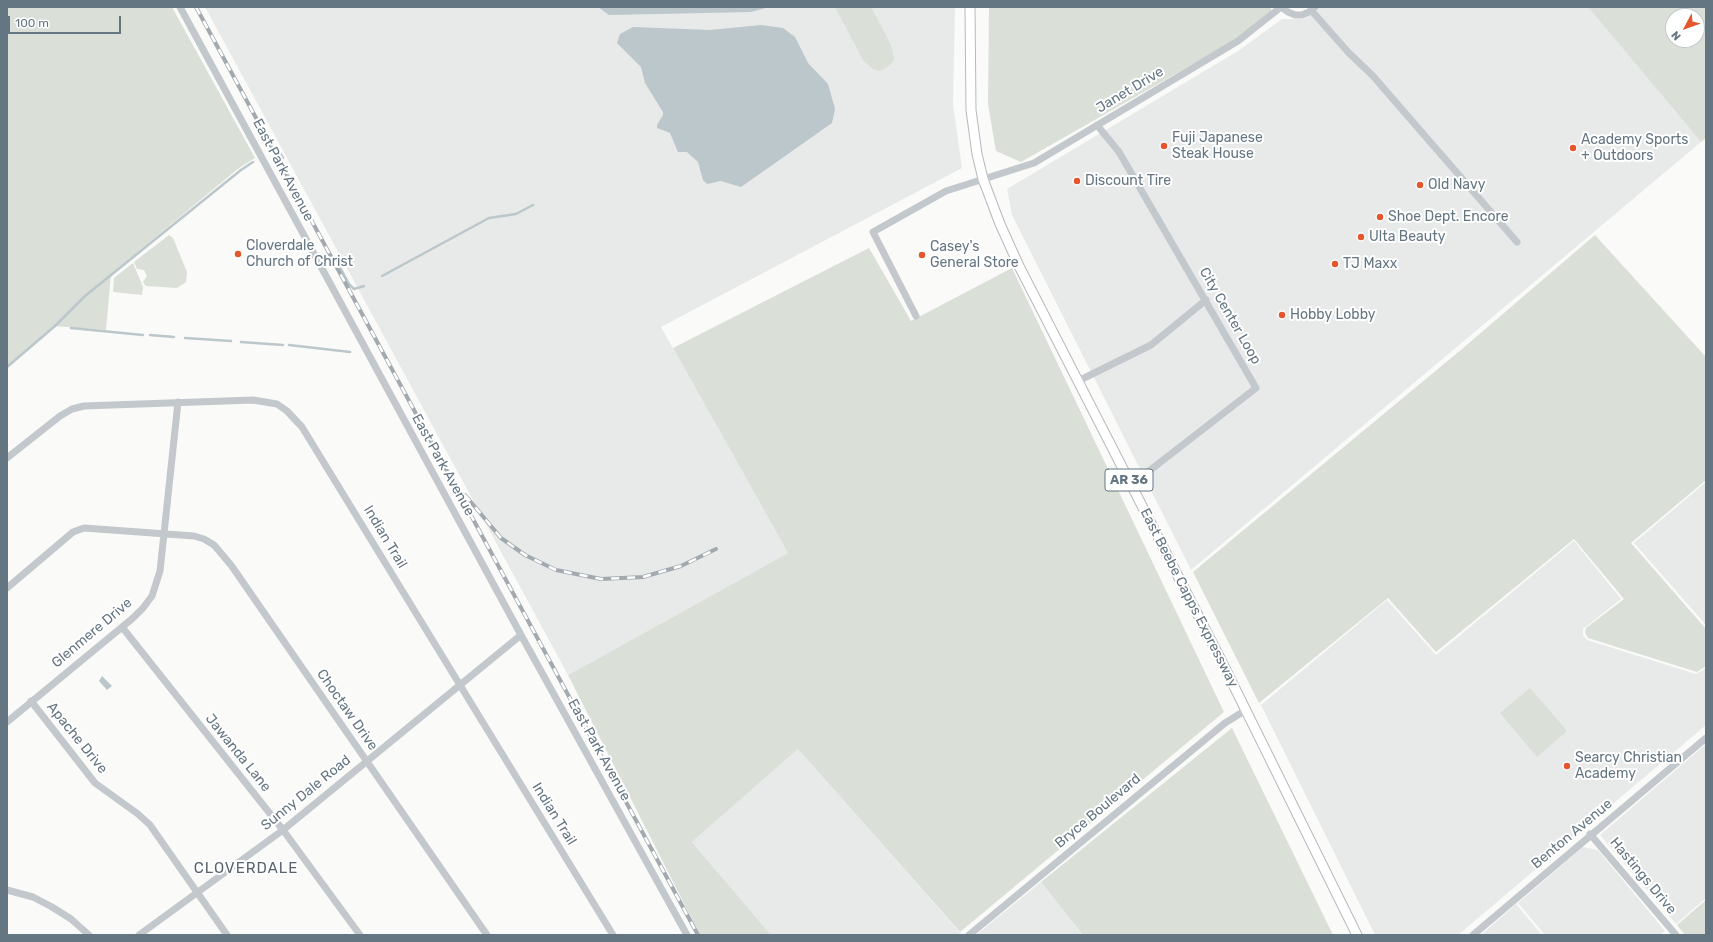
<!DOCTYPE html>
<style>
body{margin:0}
#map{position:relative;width:1713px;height:942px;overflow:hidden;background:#fafaf8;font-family:Rubik,sans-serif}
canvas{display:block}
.frame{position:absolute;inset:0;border:8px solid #657683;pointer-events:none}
.north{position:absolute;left:1665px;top:8px;width:40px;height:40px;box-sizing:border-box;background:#fff;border:1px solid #c1c8cd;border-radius:50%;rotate:229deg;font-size:11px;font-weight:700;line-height:16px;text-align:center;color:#657683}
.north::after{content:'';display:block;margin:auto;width:14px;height:18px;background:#e4572e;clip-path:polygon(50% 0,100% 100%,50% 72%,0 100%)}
.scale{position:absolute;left:8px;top:16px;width:113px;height:18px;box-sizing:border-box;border:2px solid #657683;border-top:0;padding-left:5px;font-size:12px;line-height:14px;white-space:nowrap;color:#657683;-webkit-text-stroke:3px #fff;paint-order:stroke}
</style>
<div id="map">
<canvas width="1713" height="942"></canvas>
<div class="frame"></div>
<div class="north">N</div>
<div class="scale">100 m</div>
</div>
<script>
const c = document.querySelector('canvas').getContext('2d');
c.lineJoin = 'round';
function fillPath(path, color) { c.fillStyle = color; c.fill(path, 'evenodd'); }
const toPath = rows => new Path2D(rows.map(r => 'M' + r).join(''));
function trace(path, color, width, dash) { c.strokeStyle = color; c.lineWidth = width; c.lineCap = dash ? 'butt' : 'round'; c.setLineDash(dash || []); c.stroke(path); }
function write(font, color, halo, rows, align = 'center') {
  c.font = font + ' Rubik,sans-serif'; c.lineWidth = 4; c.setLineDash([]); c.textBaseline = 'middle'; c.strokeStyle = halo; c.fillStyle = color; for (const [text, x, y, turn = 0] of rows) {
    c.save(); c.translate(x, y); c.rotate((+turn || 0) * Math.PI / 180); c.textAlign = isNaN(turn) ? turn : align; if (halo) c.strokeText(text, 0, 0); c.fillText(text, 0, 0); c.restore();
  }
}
fillPath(toPath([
 [205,7,955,7,953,105,962,168,661,327,788,553,568,675],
 [1319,7,1588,7,1701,142,1191,570,1012,215,1007,189,1238,51,1282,19,1304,19,1316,12],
 [1706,482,1706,625,1634,543],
 [1574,541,1621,599,1583,629,1583,635,1587,640,1696,674,1706,668,1706,725,1458,935,1375,935,1261,705,1387,600,1436,655],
 [1706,744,1706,898,1676,924,1600,835],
 [798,749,962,935,771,935,692,842],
 [1583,847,1598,850,1665,931,1660,935,1545,935,1518,903],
 [1041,882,1083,935,976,935],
 [1516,904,1542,935,1481,935]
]), '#e8e9e9');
fillPath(toPath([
 [7,7,172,7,255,158,239,168,111,274,106,330,54,326,7,366],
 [835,7,871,7,891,45,894,59,891,64,886,68,879,71,873,69,863,60],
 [993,7,1271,7,1271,11,1235,40,1021,162,996,151,988,104,989,8],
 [1588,7,1706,7,1706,138,1701,142],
 [1673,16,1697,16,1697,40,1673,40],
 [169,235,173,238,187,272,186,282,177,288,146,286,143,282,147,276,144,270,137,269,134,262],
 [1595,235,1706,357,1706,480,1631,543,1706,629,1706,666,1697,672,1588,638,1585,633,1586,628,1624,599,1574,539,1436,652,1388,598,1259,703,1193,572,1462,349],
 [869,248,911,321,1012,268,1224,712,960,932,798,749,692,842,771,935,700,935,568,675,788,553,673,348],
 [133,263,143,287,142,295,113,292,114,278],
 [1530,688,1567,731,1537,757,1500,713],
 [1232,728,1333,935,1083,935,1041,882],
 [1706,900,1706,935,1685,935,1677,925]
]), '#dadfd7');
fillPath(toPath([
 [598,7,769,7,751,12,609,15],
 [761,25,783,28,795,37,808,63,828,84,835,109,832,123,741,187,721,181,707,184,703,180,698,162,687,152,678,152,670,133,657,128,657,125,663,115,663,112,645,83,641,67,617,43,620,34,633,27,710,30],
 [102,676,112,686,107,690,99,681]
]), '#bbc7cb');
trace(toPath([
 [275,150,280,153,283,158],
 [335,258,349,284,354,289,364,286],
 [382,276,489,218,516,214,533,205],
 [71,328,143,335],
 [150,335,174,337],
 [185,338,231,341],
 [241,342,283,345],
 [289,345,350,352],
 [7,367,55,326,85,296,241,170,253,162]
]), '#bbc7cb', 2.5);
const major = toPath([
 [970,7,971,110,977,154,983,179,1000,224,1019,266,1220,658,1357,935]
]);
trace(major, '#b5babe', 11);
trace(toPath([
 [180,7,521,635,687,935],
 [1281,7,1288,12,1295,15,1302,15,1309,12,1315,7],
 [1311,10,1348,52,1373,76,1517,242],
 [1097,125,1119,152,1256,388,1131,485],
 [916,316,873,232,946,191,1034,163,1238,41,1281,7],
 [1078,381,1151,345,1206,300],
 [7,458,60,416,72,409,84,406,253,400,277,404,287,411,302,427,613,935],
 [7,588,73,532,84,528,194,536,204,539,214,545,231,565,487,935],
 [122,627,283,830,360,935],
 [31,701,95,783,138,814,150,825,227,935],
 [7,722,133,618,143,608,152,596,160,571,178,402],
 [1590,834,1676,935],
 [7,890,33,897,52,907,71,919,89,935],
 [139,935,283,830,521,635],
 [969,935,1225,723,1246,710],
 [1473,935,1706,738]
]), '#c3c8cc', 7);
trace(major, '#fff', 9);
const rail = toPath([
 [196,7,698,935],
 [465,495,501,538,525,555,556,570,601,579,643,577,681,566,716,549]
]);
trace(rail, '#a2aab0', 4);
trace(rail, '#fff', 2.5, [8]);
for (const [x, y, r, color] of [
 [1164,146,4,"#e4572e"],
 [1573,148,4,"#e4572e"],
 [1077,181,4,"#e4572e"],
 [1420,185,4,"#e4572e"],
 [1380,217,4,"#e4572e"],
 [1361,237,4,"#e4572e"],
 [238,254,4,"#e4572e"],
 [922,255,4,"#e4572e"],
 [1335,264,4,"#e4572e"],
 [1282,315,4,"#e4572e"],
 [1567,766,4,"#e4572e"]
]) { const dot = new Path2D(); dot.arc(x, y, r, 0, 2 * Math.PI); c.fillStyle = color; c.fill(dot); trace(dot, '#fff', 1.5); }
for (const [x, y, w] of [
 [1129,480,48]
]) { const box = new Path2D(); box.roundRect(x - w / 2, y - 11, w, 22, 3); c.fillStyle = '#fff'; c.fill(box); trace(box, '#657683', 1); }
write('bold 13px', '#657683', null, [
 ["AR 36",1129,480]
]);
write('14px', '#657683', '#fff', [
 ["Janet Drive",1130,90,-31],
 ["East Park Avenue",283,170,62],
 ["City Center Loop",1230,316,60],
 ["East Park Avenue",443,465,61],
 ["Indian Trail",385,537,59],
 ["East Beebe Capps Expressway",1189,598,63],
 ["Glenmere Drive",92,633,-40],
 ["Choctaw Drive",347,710,55],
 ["Apache Drive",77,738,51],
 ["East Park Avenue",599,750,61],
 ["Jawanda Lane",238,753,51],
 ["Sunny Dale Road",306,793,-39],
 ["Bryce Boulevard",1098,811,-40],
 ["Indian Trail",554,814,58],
 ["Benton Avenue",1572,834,-40],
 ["Hastings Drive",1643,876,50]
]);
write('14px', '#657683', '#fff', [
 ["Fuji Japanese",1172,138],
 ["Steak House",1172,154],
 ["Academy Sports",1581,140],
 ["+ Outdoors",1581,156],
 ["Discount Tire",1085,181],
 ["Old Navy",1428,185],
 ["Shoe Dept. Encore",1388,217],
 ["Ulta Beauty",1369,237],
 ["Cloverdale",246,246],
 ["Church of Christ",246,262],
 ["Casey's",930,247],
 ["General Store",930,263],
 ["TJ Maxx",1343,264],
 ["Hobby Lobby",1290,315],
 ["Searcy Christian",1575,758],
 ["Academy",1575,774]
], 'left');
c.letterSpacing = '1px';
write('15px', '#57646e', '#fff', [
 ["CLOVERDALE",246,869]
]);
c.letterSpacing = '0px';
</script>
